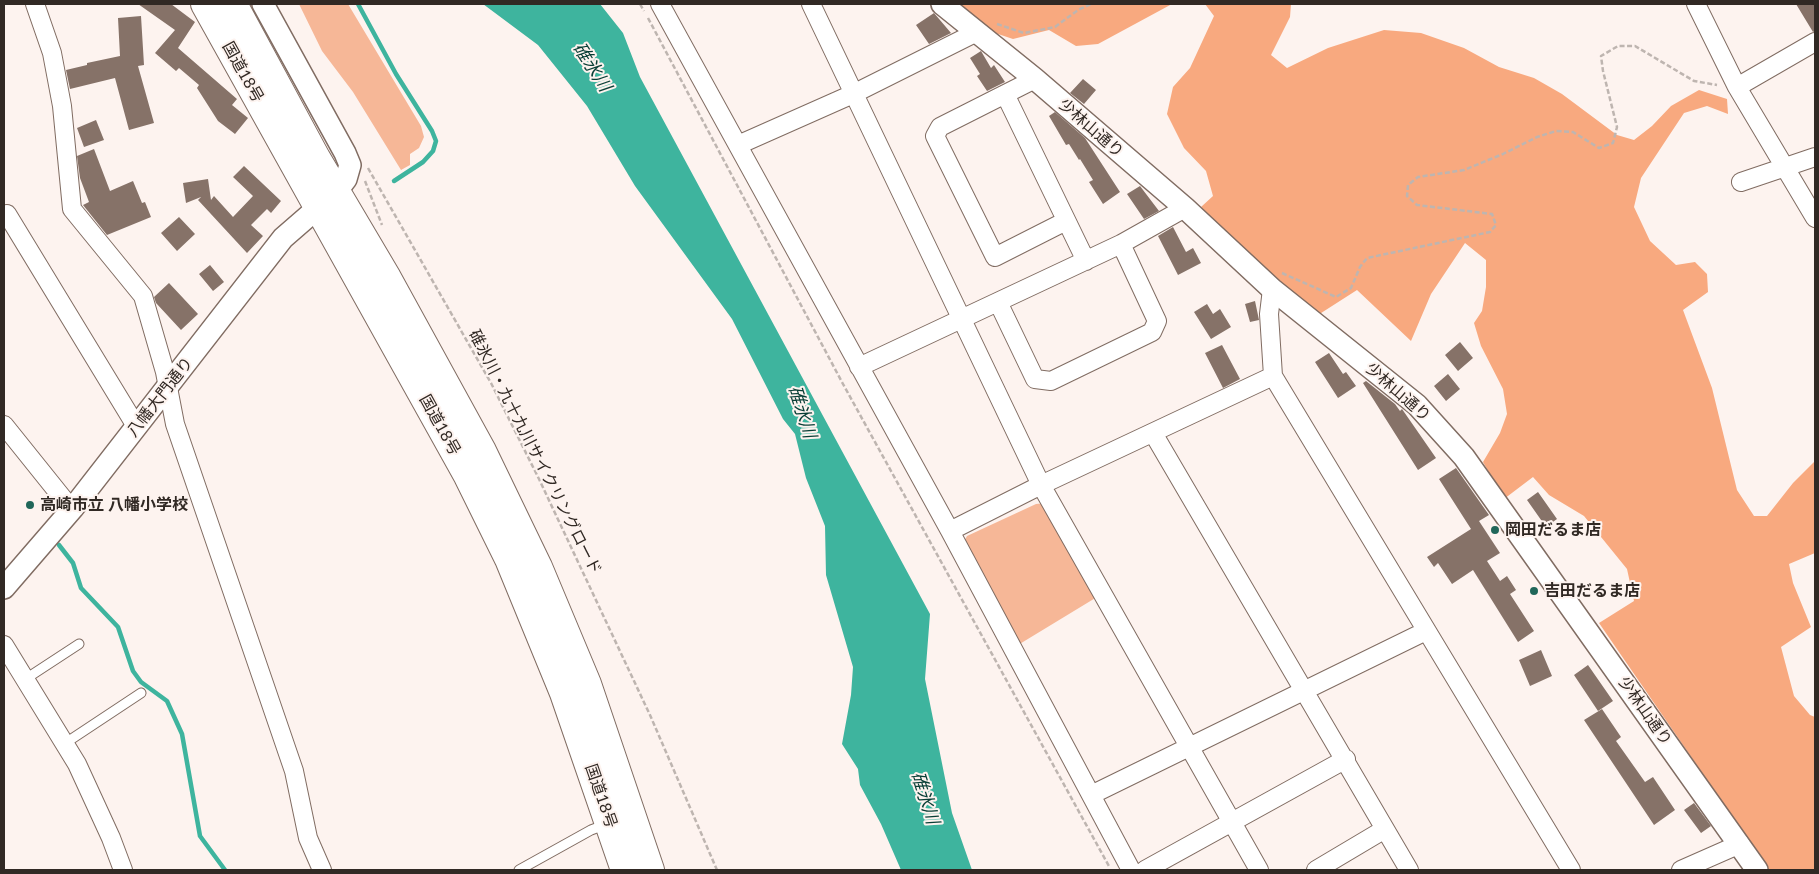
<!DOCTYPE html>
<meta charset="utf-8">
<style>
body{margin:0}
#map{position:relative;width:1819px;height:874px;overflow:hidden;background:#fdf3ef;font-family:Lato,sans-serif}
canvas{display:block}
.frame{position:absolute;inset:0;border:5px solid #312924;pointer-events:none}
</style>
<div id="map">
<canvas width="1819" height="874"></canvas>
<div class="frame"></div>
</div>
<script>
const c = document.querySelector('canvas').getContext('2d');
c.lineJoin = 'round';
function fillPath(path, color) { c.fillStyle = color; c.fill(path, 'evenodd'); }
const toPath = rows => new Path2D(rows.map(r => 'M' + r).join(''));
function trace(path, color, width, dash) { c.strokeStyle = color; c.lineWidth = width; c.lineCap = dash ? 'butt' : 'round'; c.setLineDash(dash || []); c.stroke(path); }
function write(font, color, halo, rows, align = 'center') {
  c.font = font + ' Lato,"Noto Sans JP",sans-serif'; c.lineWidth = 4; c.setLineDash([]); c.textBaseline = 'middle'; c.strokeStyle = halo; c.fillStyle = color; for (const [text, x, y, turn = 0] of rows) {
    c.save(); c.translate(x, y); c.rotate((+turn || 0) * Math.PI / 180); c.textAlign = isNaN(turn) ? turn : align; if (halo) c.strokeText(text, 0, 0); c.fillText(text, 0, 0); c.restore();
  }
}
fillPath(toPath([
 [299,4,348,4,421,126,424,137,419,148,410,154,410,165,401,170,353,92,322,51],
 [1046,503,1097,597,1018,645,962,545,967,536,1036,504]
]), '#f6b797');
fillPath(toPath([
 [954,4,1172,4,1098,44,1076,46,1049,30,1013,39,992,32],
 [1205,4,1291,4,1290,17,1271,55,1287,68,1328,48,1384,30,1421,33,1464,48,1499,67,1534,78,1562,94,1617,135,1634,140,1652,126,1671,106,1699,90,1727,99,1728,114,1707,106,1684,113,1641,178,1634,207,1650,241,1676,265,1695,262,1707,274,1708,292,1683,310,1712,388,1737,490,1754,516,1767,516,1793,483,1815,461,1815,553,1789,564,1793,583,1811,627,1781,647,1794,696,1810,715,1815,717,1815,870,1769,870,1599,623,1634,601,1627,569,1584,516,1549,495,1533,477,1504,499,1483,462,1500,433,1507,414,1503,389,1481,346,1474,323,1482,311,1486,287,1486,260,1465,243,1431,294,1411,341,1357,290,1318,315,1252,261,1201,207,1213,196,1206,171,1184,148,1167,114,1173,87,1190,68,1214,16]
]), '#f8a97f');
fillPath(toPath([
 [483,4,600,4,623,33,640,77,930,614,925,679,952,813,972,870,901,870,881,824,860,785,858,769,842,744,851,695,853,667,826,575,825,526,806,478,795,434,783,419,732,319,635,186,587,106,538,45]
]), '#3eb49e');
trace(toPath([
 [358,4,396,74,432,131,436,141,433,151,423,162,394,181],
 [59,545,73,563,81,588,118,627,133,671,141,682,167,701,182,734,200,836,225,870]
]), '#3eb49e', 4.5);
fillPath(toPath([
 [138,4,171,4,195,22,178,48,237,99,232,105,248,118,235,134,218,121,197,88,199,85,179,68,176,71,155,53,175,30],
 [1796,4,1815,4,1815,31,1813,32],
 [934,13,951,33,929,44,916,25],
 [141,16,144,65,138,66,154,123,129,130,115,78,70,89,66,70,87,65,87,63,120,56,118,18],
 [981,51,991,68,994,65,1005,82,987,91,977,76,980,74,970,58],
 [1083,79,1096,90,1084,104,1070,93],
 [1055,112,1085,138,1120,192,1103,204,1089,182,1093,180,1080,159,1079,160,1069,144,1066,145,1049,116],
 [96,120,104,140,84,147,77,128],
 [94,149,110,191,133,181,142,203,145,202,151,217,107,235,83,205,89,202,80,178,77,156],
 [244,166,281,201,271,213,267,209,251,225,263,236,247,253,198,200,201,197,186,203,183,183,208,179,211,200,214,196,233,217,253,196,233,177],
 [1140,186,1159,211,1144,219,1127,194],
 [179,217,195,234,177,251,161,233],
 [1173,227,1186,252,1193,248,1201,263,1178,275,1158,236],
 [210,265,224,282,213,291,199,274],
 [169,283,198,314,181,330,156,303,154,297],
 [1255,301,1259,320,1250,322,1245,304],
 [1207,304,1213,314,1220,309,1231,327,1211,339,1194,312],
 [1460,342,1473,358,1458,371,1445,355],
 [1222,345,1240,379,1223,388,1205,353],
 [1329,353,1343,374,1346,372,1356,386,1338,398,1315,362],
 [1448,374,1460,389,1446,401,1434,386],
 [1366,381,1395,404,1400,411,1402,409,1436,458,1418,470,1363,383],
 [1456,468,1489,515,1479,521,1500,553,1487,561,1500,581,1507,576,1516,590,1510,594,1534,631,1518,642,1473,570,1452,584,1438,563,1434,567,1427,557,1471,529,1439,479],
 [1538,492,1557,519,1546,527,1527,500],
 [1541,650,1552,676,1530,686,1519,660],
 [1588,665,1613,701,1598,711,1574,675],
 [1602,709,1621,737,1616,741,1645,782,1653,777,1675,810,1654,825,1584,720],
 [1694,803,1711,826,1701,833,1684,810]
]), '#867268');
const service = toPath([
 [24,680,79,644],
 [64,744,141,693],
 [519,870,591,830,607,824]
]);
const minor = toPath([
 [35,4,52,53,62,106,72,209,143,296,165,372,175,424,294,771,308,838,322,870],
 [660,4,950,531,1131,870],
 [811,4,1041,485,1259,870],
 [1696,4,1737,87,1815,218],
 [1035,79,940,127,935,136,995,257,1066,221],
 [1737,87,1815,42],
 [1005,94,1086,261],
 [738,145,853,94,977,32],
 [1741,182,1815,157],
 [7,214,136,426],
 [1272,289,1269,314,1273,376,1571,870],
 [998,302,1035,379,1051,381,1152,332,1157,321,1121,244],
 [859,367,1121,244,1185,208],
 [4,425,65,501,73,508],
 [1153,433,1409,870],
 [950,531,1041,485,1273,376],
 [4,645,77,764,111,838,123,870],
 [1091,795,1426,631],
 [1145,870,1346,759],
 [1316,870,1385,829],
 [1681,870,1740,844]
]);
const tertiary = toPath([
 [942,4,1035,79,1185,208,1272,289,1417,405,1464,457,1757,870],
 [4,588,73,508,283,238,336,192,346,179,350,165,345,153,263,4]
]);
const trunk = toPath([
 [205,4,468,476,509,559,564,693,625,870],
 [233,4,316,158,387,278,482,451,538,567,587,684,650,870]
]);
trace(service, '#806c62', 11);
trace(minor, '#806c62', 20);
trace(tertiary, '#806c62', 24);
trace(trunk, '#806c62', 30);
trace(toPath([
 [640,4,644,11],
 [648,18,843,384,1110,868],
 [997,24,1024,33,1055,27,1078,10,1091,4],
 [368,168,491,383,539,479,650,715,717,870],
 [365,181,382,225],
 [1282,273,1336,297,1351,288,1360,267,1367,258,1490,232,1496,225,1492,214,1417,205,1407,196,1408,185,1418,177,1464,170,1503,154,1537,137,1556,131,1573,132,1599,148,1613,143,1617,127,1603,71,1601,56,1618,46,1635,46,1694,81,1717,85]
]), '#beb5b0', 2.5, [5, 2.5]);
trace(service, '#fff', 9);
trace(minor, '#fff', 18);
trace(tertiary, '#fff', 21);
trace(trunk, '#fff', 28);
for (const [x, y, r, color] of [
 [30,505,5,"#206659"],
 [1495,530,5,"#206659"],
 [1534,591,5,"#206659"]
]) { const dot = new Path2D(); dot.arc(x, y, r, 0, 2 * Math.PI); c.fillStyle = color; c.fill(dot); trace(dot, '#fdf3ef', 2); }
write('16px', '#312924', '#fdf3ef', [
 ["国道18号",243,72,61],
 ["少林山通り",1091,128,41],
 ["少林山通り",1398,392,41],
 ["八幡大門通り",160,397,-52],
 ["国道18号",440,425,61],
 ["碓氷川・九十九川サイクリングロード",535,452,63],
 ["少林山通り",1645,711,55],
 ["国道18号",601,796,71]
]);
write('bold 16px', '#312924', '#fdf3ef', [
 ["高崎市立 八幡小学校",40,505],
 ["岡田だるま店",1505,530],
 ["吉田だるま店",1544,591]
], 'left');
write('italic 18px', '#083e35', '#fdf3ef', [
 ["碓氷川",592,67,57],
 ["碓氷川",802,412,72],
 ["碓氷川",925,798,72]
]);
</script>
